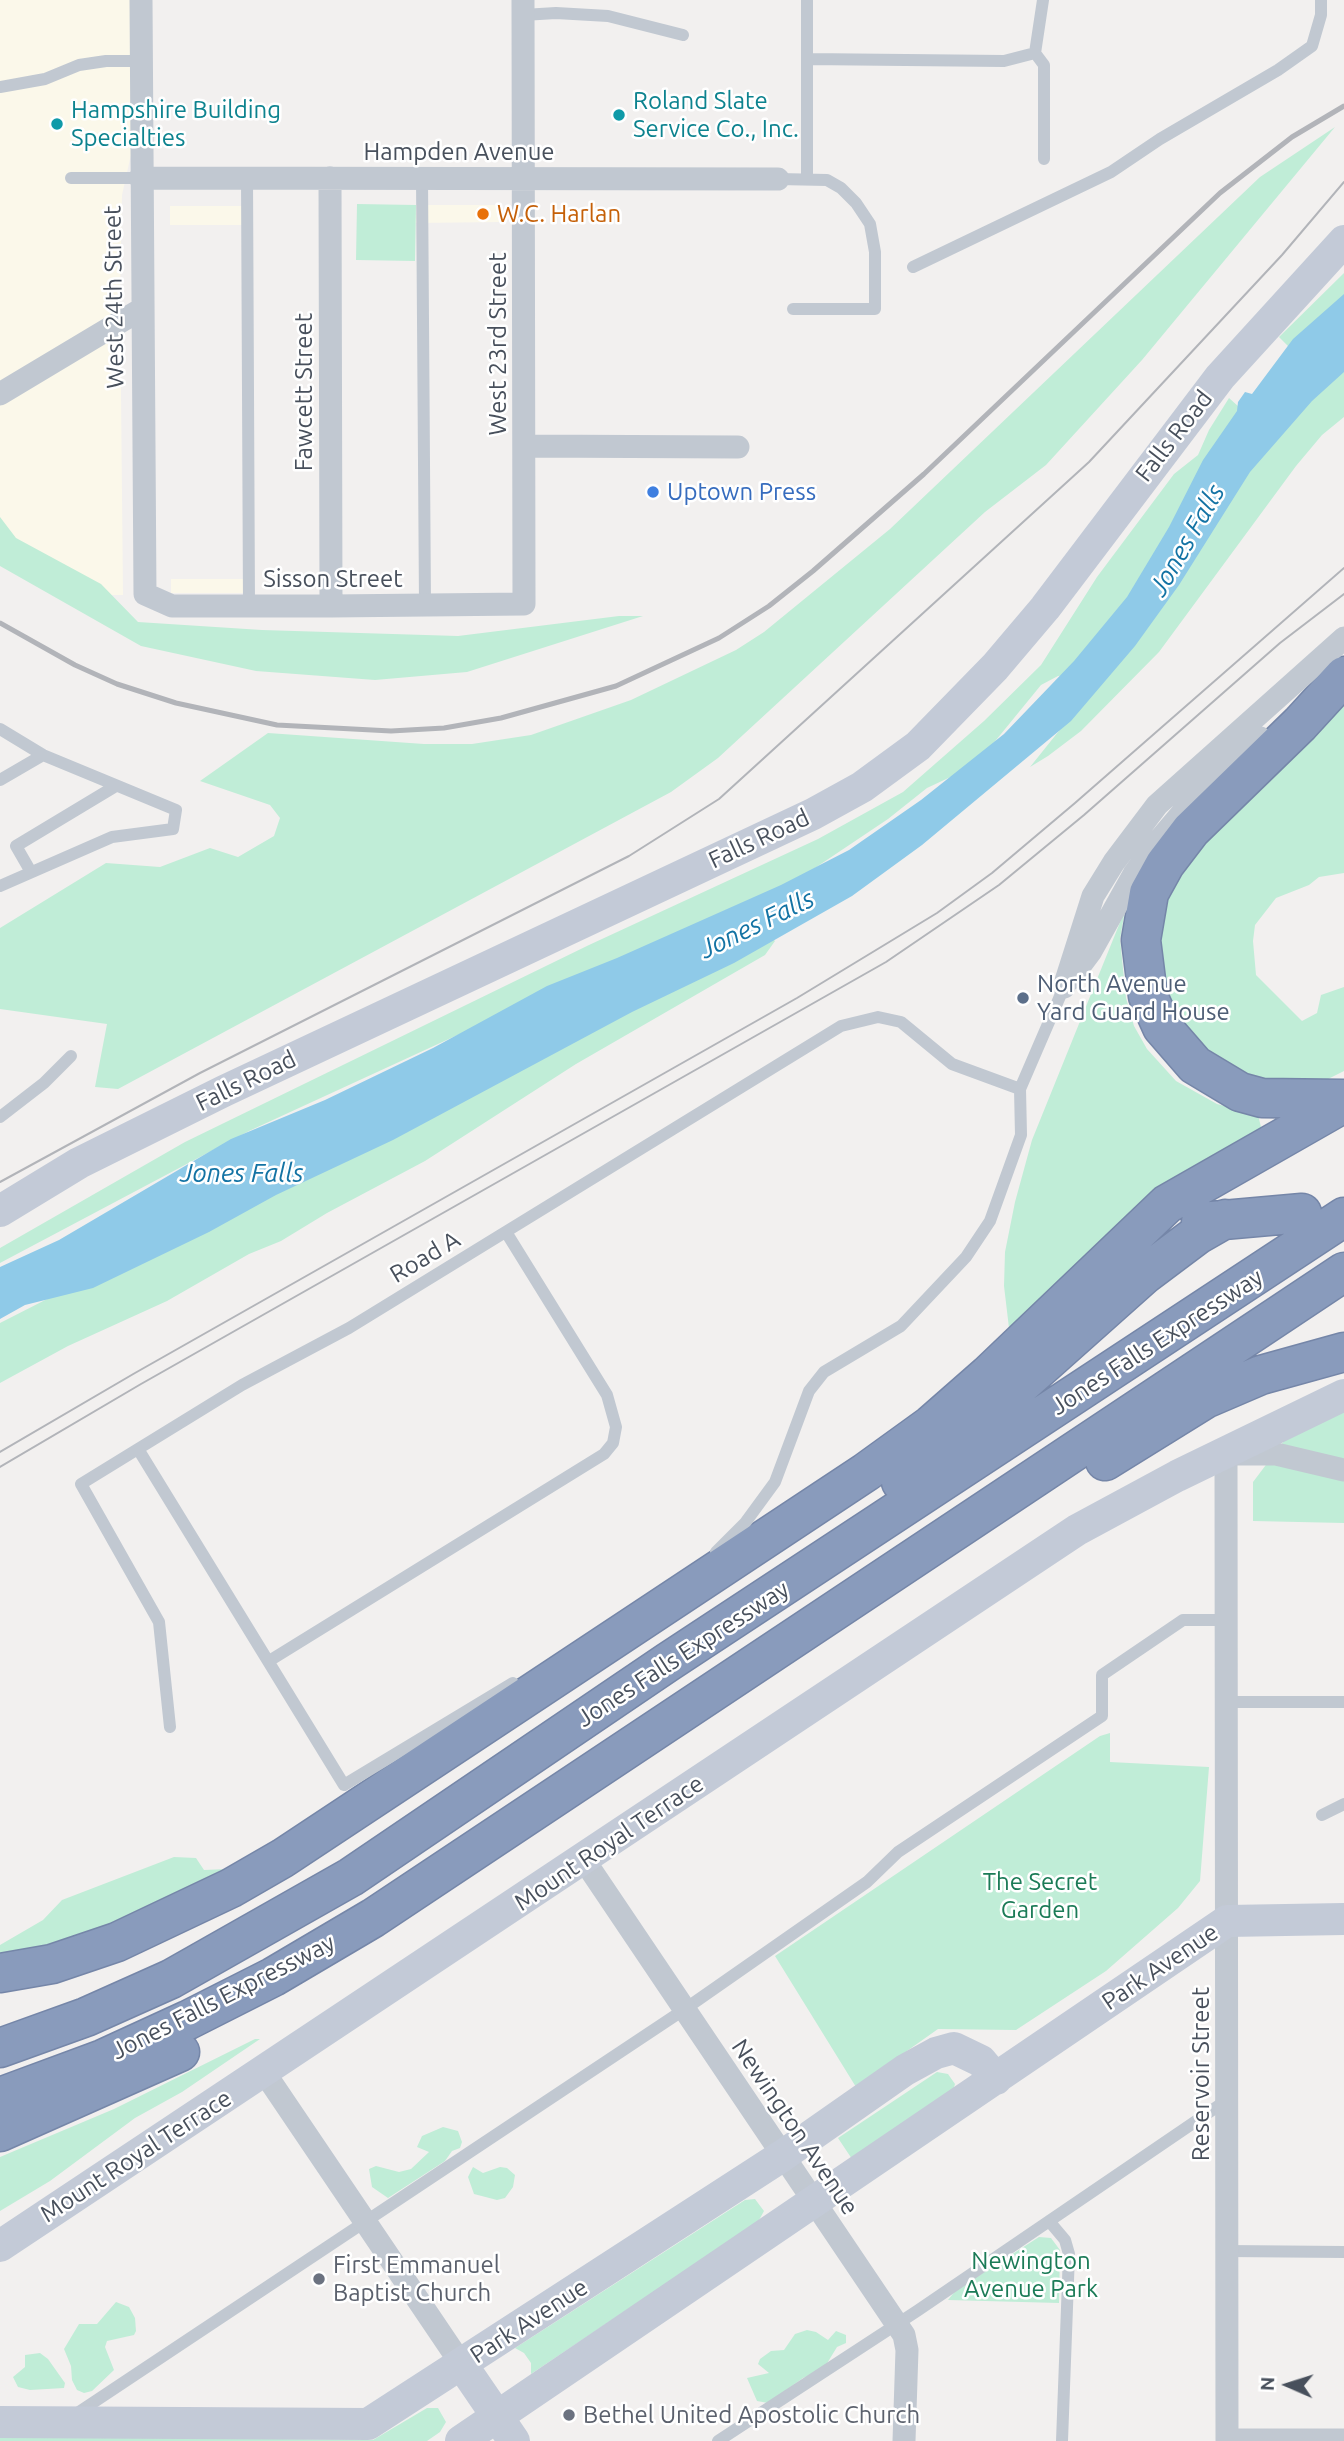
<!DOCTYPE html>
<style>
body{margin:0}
#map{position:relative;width:1344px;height:2441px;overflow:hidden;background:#f2f0ef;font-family:Ubuntu,sans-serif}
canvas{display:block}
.north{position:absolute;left:1253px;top:2350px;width:70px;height:70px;-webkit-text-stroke:5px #fff;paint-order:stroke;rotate:273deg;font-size:19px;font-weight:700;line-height:28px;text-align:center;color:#48505c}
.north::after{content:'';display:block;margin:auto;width:24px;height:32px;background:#48505c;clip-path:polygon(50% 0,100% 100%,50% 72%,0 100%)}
</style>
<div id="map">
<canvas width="1344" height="2441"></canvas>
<div class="north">N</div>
</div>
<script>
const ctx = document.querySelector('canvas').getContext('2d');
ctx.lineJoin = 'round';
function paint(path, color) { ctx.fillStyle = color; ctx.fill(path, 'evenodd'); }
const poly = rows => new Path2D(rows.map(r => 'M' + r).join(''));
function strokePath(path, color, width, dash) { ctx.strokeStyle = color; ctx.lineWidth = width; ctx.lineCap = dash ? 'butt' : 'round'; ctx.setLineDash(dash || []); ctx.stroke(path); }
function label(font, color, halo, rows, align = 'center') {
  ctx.font = font + ' Ubuntu,sans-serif'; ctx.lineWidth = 5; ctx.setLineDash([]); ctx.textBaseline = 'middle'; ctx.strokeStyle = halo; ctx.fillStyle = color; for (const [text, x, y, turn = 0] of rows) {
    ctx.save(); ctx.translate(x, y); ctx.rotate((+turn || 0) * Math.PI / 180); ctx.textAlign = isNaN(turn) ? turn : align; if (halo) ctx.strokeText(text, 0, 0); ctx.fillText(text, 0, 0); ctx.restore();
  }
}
paint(poly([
 [0,0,131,0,132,150,122,195,120,295,123,595,102,595,0,555],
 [416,205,501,205,500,222,415,223],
 [170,206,247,206,247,225,170,225],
 [171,579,248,579,248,593,171,593]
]), '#fbf8ea');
paint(poly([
 [1335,127,1142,360,1046,465,985,512,718,758,671,792,118,1089,95,1087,107,1024,0,1009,0,928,106,863,160,867,210,848,238,857,274,836,280,818,270,805,200,781,268,733,424,744,472,744,531,735,631,700,736,650,764,632,890,529,1260,177],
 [357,204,416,205,415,261,356,260],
 [1344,273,1344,311,1304,343,1288,346,1279,337],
 [1344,335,1344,417,1322,435,1296,466,1159,652,1081,731,1048,756,1030,767,1095,686,1081,674,1058,676,1041,685,983,756,959,773,927,788,888,819,803,876,249,1131,0,1263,0,1248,185,1142,589,945,818,839,903,792,984,721,1041,665,1097,577,1174,474,1198,455,1209,430,1229,398,1267,432],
 [0,517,16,538,101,584,138,622,262,630,458,636,619,616,643,616,467,672,375,680,256,671,141,646,0,566],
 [1344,698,1344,873,1319,877,1309,885,1276,898,1255,925,1253,941,1256,975,1302,1021,1317,1013,1321,995,1344,987,1344,1071,1322,1082,1253,1083,1191,1044,1156,976,1167,880],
 [1125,910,1120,939,1126,998,1134,1026,1147,1049,1176,1081,1217,1104,1258,1115,1262,1131,1020,1323,1009,1328,1004,1286,1005,1252,1015,1202,1032,1140],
 [766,933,775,941,765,955,576,1064,425,1161,327,1213,281,1241,249,1254,167,1301,68,1346,0,1383,0,1323],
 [1344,1406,1344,1523,1253,1521,1253,1482,1284,1441],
 [1110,1733,1110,1762,1209,1767,1200,1881,1178,1908,1106,1971,1016,2030,938,2029,856,2087,775,1956,1100,1736],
 [174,1857,196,1858,204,1870,227,1869,140,1913,57,1943,0,1956,0,1945,43,1920,62,1900],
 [255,2039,260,2039,182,2092,135,2118,50,2181,0,2211,0,2157,114,2109],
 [937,2072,948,2074,955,2084,952,2094,852,2159,838,2138],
 [443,2127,458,2131,462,2142,460,2148,452,2151,445,2161,388,2198,372,2187,369,2169,376,2166,399,2172,411,2169,429,2152,417,2147,422,2136],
 [473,2167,483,2173,500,2167,507,2168,515,2175,513,2187,505,2198,497,2200,474,2194,468,2177],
 [755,2199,764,2211,758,2222,531,2374,531,2363,524,2353,515,2348,745,2200],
 [1039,2237,1051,2238,1060,2250,1059,2303,948,2300,956,2290],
 [116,2302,129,2307,135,2318,136,2331,134,2335,107,2341,105,2347,114,2370,92,2391,84,2393,77,2390,72,2380,71,2366,64,2349,79,2324,97,2324],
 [807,2330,816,2332,828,2340,836,2331,846,2335,846,2343,837,2347,823,2370,803,2378,768,2403,757,2401,747,2378,769,2373,758,2364,760,2359,771,2351,784,2350,795,2334],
 [40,2353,48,2359,65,2383,64,2388,30,2390,18,2387,13,2377,25,2367,25,2355],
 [427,2408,438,2408,446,2422,440,2432,427,2441,0,2441,0,2436,373,2440]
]), '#c0edd7');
paint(poly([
 [1344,294,1344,372,1312,401,1250,472,1179,585,1135,646,1071,721,922,845,852,896,734,963,632,1012,393,1140,276,1195,209,1232,93,1288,25,1305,0,1319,0,1267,59,1240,231,1139,325,1100,433,1048,547,986,617,958,781,885,849,850,921,800,1004,734,1074,661,1127,597,1169,527,1203,460,1237,411,1238,402,1245,392,1252,394,1293,339]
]), '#8fcae8');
const highway = poly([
 [1344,676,1300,724,1191,830,1165,864,1149,893,1141,940,1148,996,1162,1027,1195,1065,1240,1092,1262,1098,1344,1099],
 [1201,1222,1302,1213],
 [1105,1461,1205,1399,1261,1375,1344,1352],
 [901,1482,980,1421,1145,1274,1197,1235,1225,1219],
 [0,1973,52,1964,117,1942,231,1888,283,1858,866,1472,931,1425,988,1375,1167,1204,1344,1103],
 [0,2048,86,2017,171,1979,351,1877,668,1662,1344,1217],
 [0,2097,103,2059,188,2020,273,1977,373,1918,1344,1272],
 [0,2132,180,2052]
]);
strokePath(highway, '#7586a8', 41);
strokePath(poly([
 [523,15,556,13,608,16,683,35],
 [1035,53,1044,65,1044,159],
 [807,59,1004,61,1035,53,1043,0],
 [0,87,45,79,79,65,106,61,141,61],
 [71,178,140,178],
 [247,178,249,606],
 [422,178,425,605],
 [807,178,807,0],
 [778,179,827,180,841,188,856,203,870,224,875,252,875,309,793,309],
 [913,267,1111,172,1160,139,1278,70,1312,46,1321,15,1321,0],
 [0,729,43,755,176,810,173,829,112,837,0,886],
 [0,780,43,755],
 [31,872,16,846,114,787],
 [0,1117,44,1083,71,1056],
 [138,1449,344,1785,513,1683],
 [716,1552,745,1523,775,1482,809,1391,824,1372,901,1326,966,1257,990,1221,1021,1135,1020,1089,1064,987],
 [269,1661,604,1454,613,1443,616,1427,607,1395,506,1232],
 [1226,1702,1344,1702],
 [170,1727,159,1622,81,1484,242,1385,349,1328,841,1026,878,1017,901,1022,952,1064,1020,1089],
 [1322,1815,1344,1804],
 [1049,2221,1065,2240,1069,2254,1062,2441],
 [1227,2251,1344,2252],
 [73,2416,685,2009,867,1882,898,1852,1102,1716,1102,1675,1183,1620,1226,1620],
 [718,2441,917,2311,1227,2100]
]), '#c1c8d1', 12);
strokePath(poly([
 [141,0,145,594,172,606,331,606,524,604,523,0],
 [140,178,778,179],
 [330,178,331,606],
 [0,394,140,310],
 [524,446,738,447],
 [1070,979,1091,951,1134,874,1156,844,1201,791,1260,738],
 [1064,987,1093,896,1114,862,1157,805,1344,638],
 [584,1860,904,2335,907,2350,904,2441],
 [264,2072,462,2365],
 [1227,2440,1344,2440],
 [1227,2441,1226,1454,1276,1454,1344,1470]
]), '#c1c8d1', 23);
strokePath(poly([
 [0,1211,79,1163,224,1091,813,814,862,787,918,746,995,667,1045,608,1220,377,1344,241],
 [0,2246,1077,1530,1177,1476,1344,1395],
 [462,2365,514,2441],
 [0,2422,368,2424,782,2156,905,2070,936,2053,954,2048,981,2061,996,2079],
 [461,2441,1227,1921,1344,1919]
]), '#c3cad7', 32);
strokePath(highway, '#899bbc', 38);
strokePath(poly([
 [0,1182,200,1073,629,856,719,799,1089,462,1282,255,1344,182],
 [0,1452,135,1373,797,998,937,913,992,873,1075,803,1344,568],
 [0,1467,141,1384,886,962,999,885,1084,815,1280,643,1344,594]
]), '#b2b4b9', 2);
strokePath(poly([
 [0,623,75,665,117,684,176,703,277,725,391,731,444,728,501,718,616,686,719,638,769,606,813,571,924,474,1220,193,1292,137,1344,106]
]), '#b2b4b9', 5);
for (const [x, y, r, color] of [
 [619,115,7,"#0f9aa8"],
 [57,124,7,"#0f9aa8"],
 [483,214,7,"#e8710a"],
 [653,492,7,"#3f7fe0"],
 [1023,998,7,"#5c6f8a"],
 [319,2279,7,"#6b7280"],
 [569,2415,7,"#6b7280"]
]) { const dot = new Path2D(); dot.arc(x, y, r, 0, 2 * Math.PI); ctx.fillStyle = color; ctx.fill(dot); strokePath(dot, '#fff', 2.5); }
label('24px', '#0d838f', '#fff', [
 ["Roland Slate",633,101],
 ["Service Co., Inc.",633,129],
 ["Hampshire Building",71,110],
 ["Specialties",71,138]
], 'left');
label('24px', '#48505c', '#fff', [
 ["Hampden Avenue",459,152],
 ["West 24th Street",114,297,-91],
 ["West 23rd Street",498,344,-90],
 ["Fawcett Street",304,392,-90],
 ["Falls Road",1174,436,-52],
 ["Sisson Street",333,579],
 ["Falls Road",759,839,-25],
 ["Falls Road",246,1081,-26],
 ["Road A",425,1257,-31],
 ["Jones Falls Expressway",1157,1342,-33],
 ["Jones Falls Expressway",683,1654,-33],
 ["Mount Royal Terrace",609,1843,-34],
 ["Park Avenue",1160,1967,-34],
 ["Jones Falls Expressway",223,1997,-27],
 ["Reservoir Street",1201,2074,-90],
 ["Newington Avenue",795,2127,56],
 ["Mount Royal Terrace",136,2156,-33],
 ["Park Avenue",529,2321,-33]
]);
label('24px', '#c56008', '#fff', [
 ["W.C. Harlan",497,214]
], 'left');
label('24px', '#366cbe', '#fff', [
 ["Uptown Press",667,492]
], 'left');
label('24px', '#4e5e75', '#fff', [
 ["North Avenue",1037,984],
 ["Yard Guard House",1037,1012]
], 'left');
label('24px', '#1b7b57', '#fff', [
 ["The Secret",1040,1882],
 ["Garden",1040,1910],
 ["Newington",1031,2261],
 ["Avenue Park",1031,2289]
]);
label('24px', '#5b616d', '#fff', [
 ["First Emmanuel",333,2265],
 ["Baptist Church",333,2293],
 ["Bethel United Apostolic Church",583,2415]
], 'left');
label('italic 26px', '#1373a4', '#fff', [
 ["Jones Falls",1187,540,-60],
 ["Jones Falls",757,924,-26],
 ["Jones Falls",242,1173]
]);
</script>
